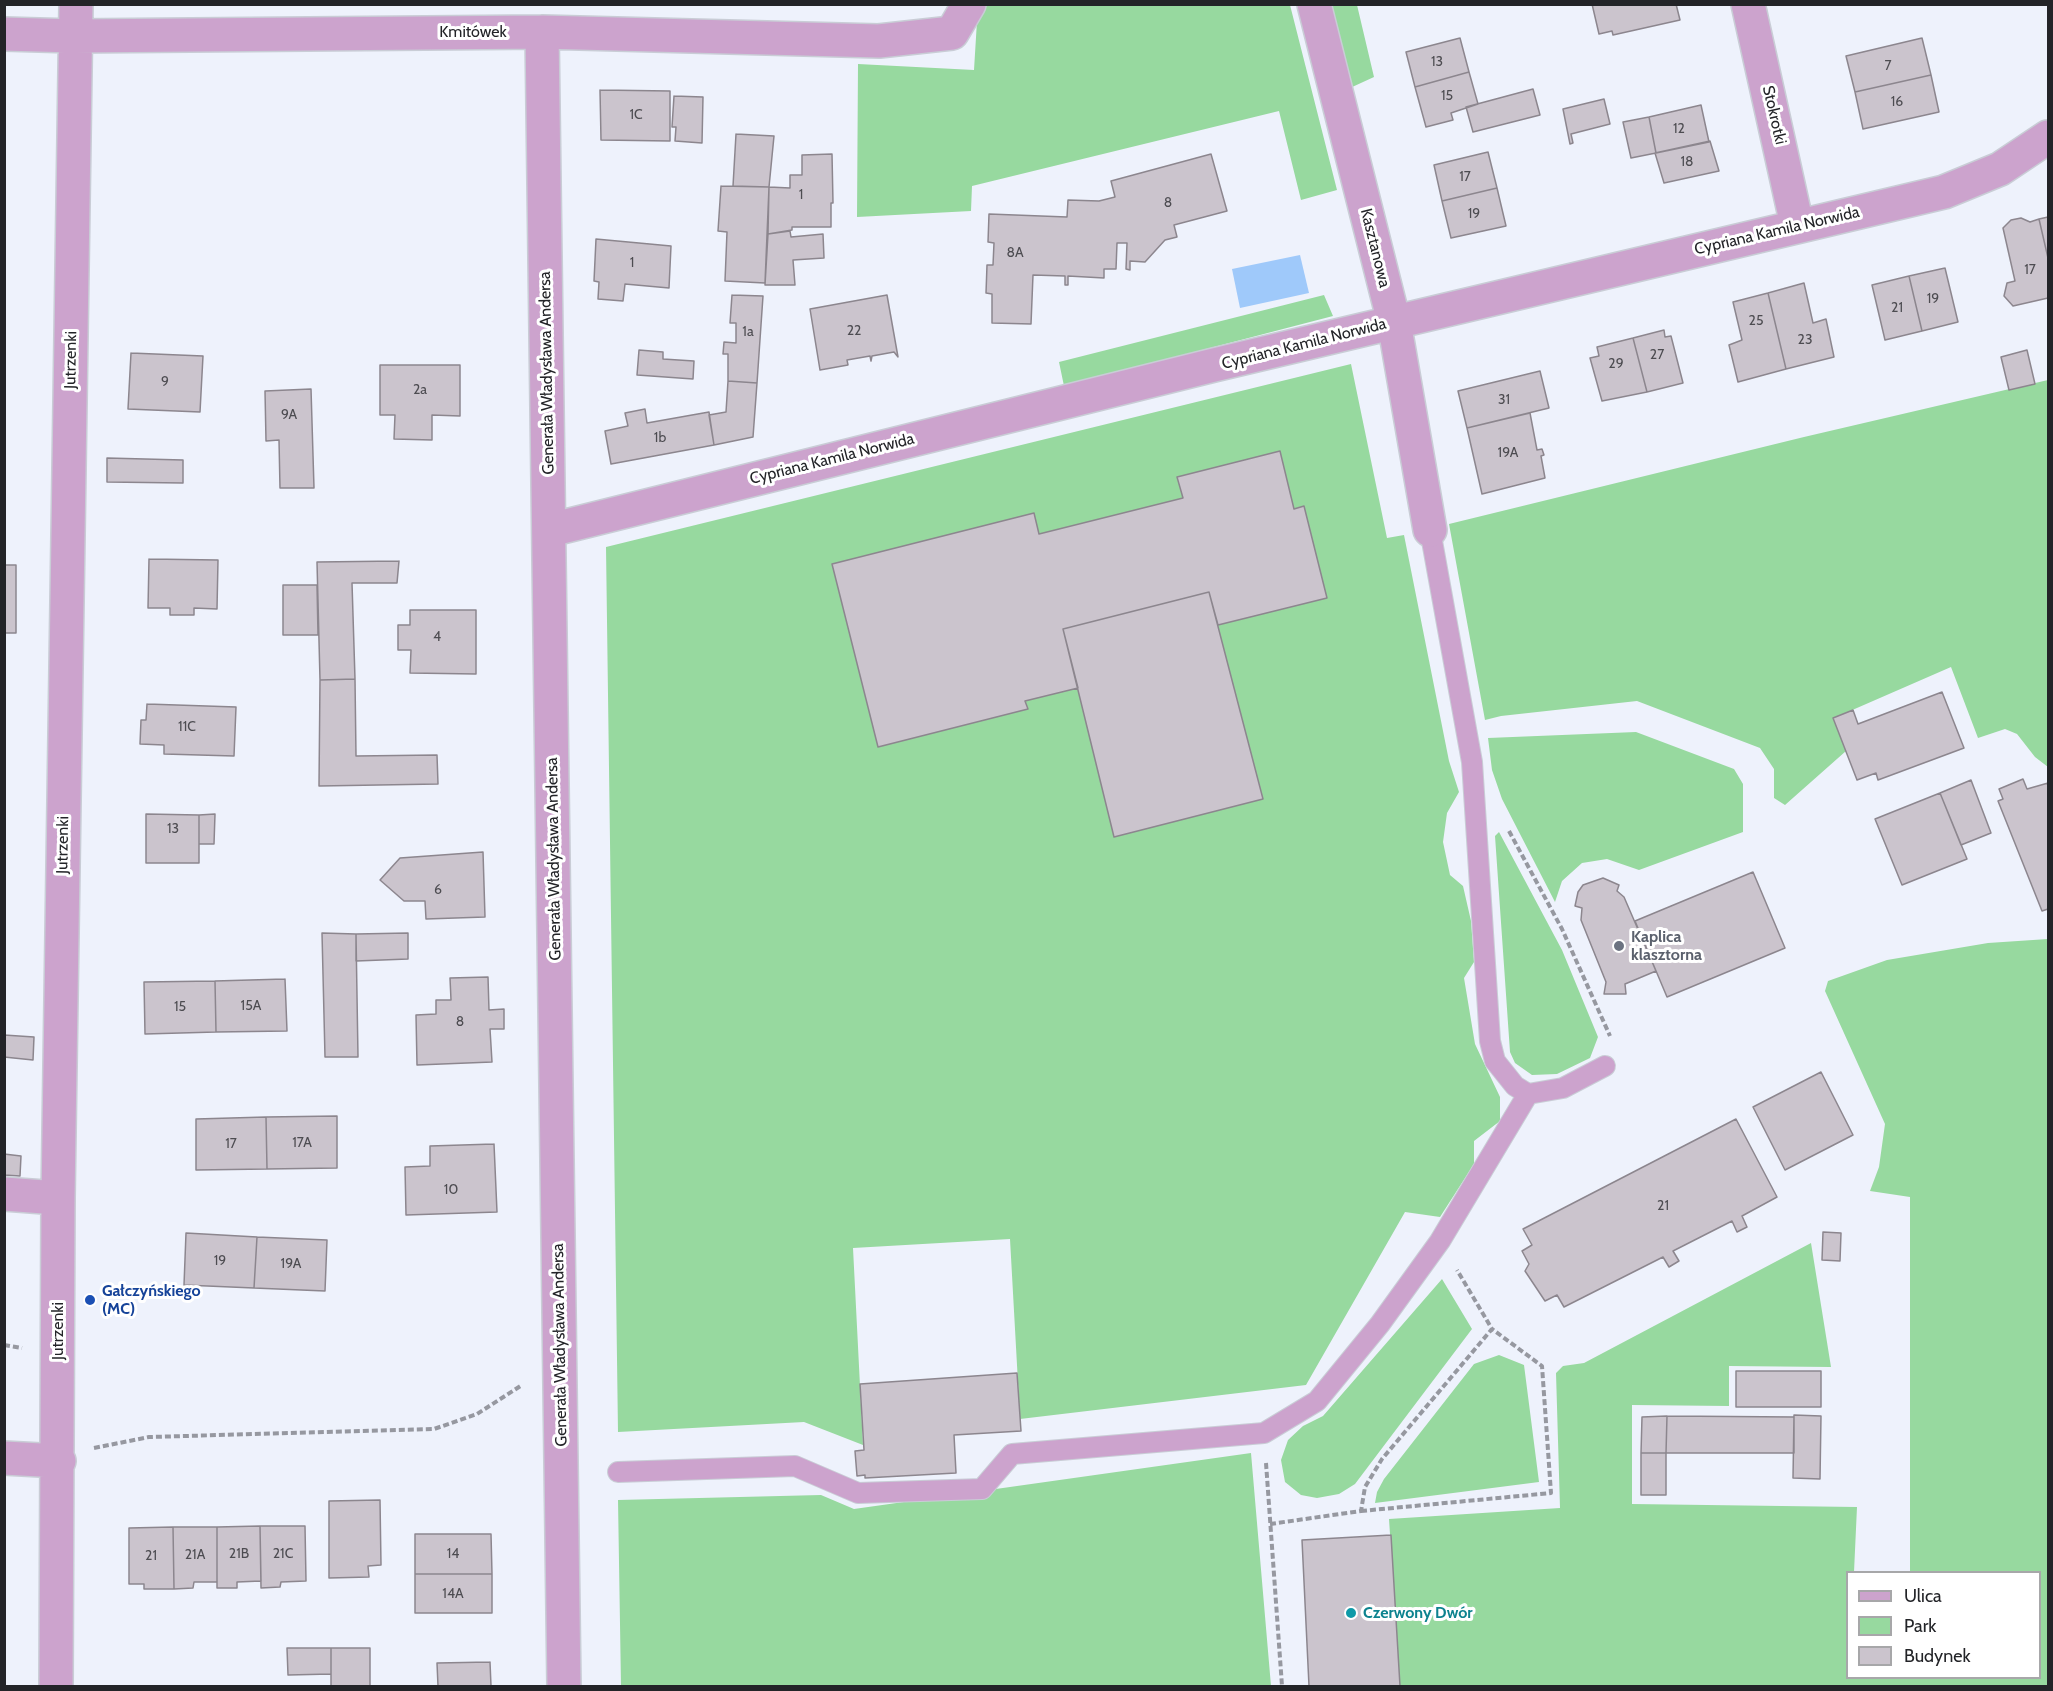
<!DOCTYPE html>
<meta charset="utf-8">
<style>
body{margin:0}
#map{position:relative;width:2053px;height:1691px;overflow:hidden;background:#eef2fc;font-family:Cabin,sans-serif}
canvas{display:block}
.frame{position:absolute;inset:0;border:6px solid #232428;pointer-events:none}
.legend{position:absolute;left:1846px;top:1571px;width:195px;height:108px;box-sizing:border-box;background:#fff;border:2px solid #a7a7a9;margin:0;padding:8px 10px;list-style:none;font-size:18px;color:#232428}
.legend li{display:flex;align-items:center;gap:12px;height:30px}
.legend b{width:30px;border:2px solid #a7a7a9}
</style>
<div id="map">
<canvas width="2053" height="1691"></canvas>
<div class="frame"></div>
<ul class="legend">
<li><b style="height:8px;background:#cca3cd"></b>Ulica</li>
<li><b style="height:16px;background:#97d99f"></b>Park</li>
<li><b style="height:16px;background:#cbc4cd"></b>Budynek</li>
</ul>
</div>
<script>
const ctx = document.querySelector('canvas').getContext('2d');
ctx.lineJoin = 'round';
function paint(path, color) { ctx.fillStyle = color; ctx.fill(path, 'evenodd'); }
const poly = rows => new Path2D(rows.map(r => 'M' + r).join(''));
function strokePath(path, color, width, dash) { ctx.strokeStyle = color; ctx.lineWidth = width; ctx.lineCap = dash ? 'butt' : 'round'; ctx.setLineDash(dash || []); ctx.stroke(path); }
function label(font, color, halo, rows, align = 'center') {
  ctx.font = font + ' Cabin,sans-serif'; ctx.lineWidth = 6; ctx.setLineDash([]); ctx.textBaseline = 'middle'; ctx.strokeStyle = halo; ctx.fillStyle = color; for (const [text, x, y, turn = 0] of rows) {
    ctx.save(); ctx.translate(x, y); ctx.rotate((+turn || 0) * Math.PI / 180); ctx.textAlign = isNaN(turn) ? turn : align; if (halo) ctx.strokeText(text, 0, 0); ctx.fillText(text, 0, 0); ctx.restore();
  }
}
paint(poly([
 [982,5,1290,5,1337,190,1301,200,1279,111,972,186,971,211,857,217,858,64,974,70,977,21],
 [1330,5,1357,5,1374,77,1350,88],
 [1324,295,1333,316,1064,386,1059,362],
 [1351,364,1387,538,1404,535,1449,761,1459,792,1447,813,1443,842,1450,875,1463,886,1471,921,1474,962,1464,978,1475,1044,1500,1097,1500,1121,1474,1141,1474,1164,1440,1217,1405,1212,1306,1385,1020,1419,1010,1239,853,1248,863,1445,804,1422,618,1432,606,547],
 [2048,380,2048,767,2035,757,2017,734,2005,729,1978,738,1951,667,1834,718,1846,751,1785,805,1774,798,1774,769,1760,748,1637,701,1501,716,1485,720,1449,524,1804,437],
 [1636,732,1734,769,1743,784,1743,832,1639,870,1607,859,1582,863,1562,881,1555,902,1502,799,1492,770,1488,738],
 [1499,832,1562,950,1598,1037,1590,1058,1557,1074,1532,1075,1515,1063,1510,1052,1495,836],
 [2048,939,2048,1686,1400,1686,1389,1519,1560,1508,1556,1373,1563,1366,1584,1363,1811,1243,1831,1367,1729,1366,1729,1406,1632,1405,1632,1504,1857,1507,1854,1572,1848,1572,1848,1678,2040,1678,2040,1572,1910,1572,1910,1197,1870,1191,1879,1167,1885,1124,1825,991,1828,981,1887,960,1988,943],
 [1442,1279,1472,1329,1355,1484,1339,1494,1317,1498,1301,1495,1285,1482,1281,1460,1288,1440,1303,1426,1323,1416],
 [1499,1355,1524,1365,1539,1482,1375,1503,1377,1492,1384,1479,1474,1364],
 [1251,1453,1271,1686,621,1686,618,1500,821,1495,854,1509]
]), '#97d99f');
paint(poly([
 [1300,255,1309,293,1240,308,1232,269]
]), '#9fc9fa');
const building = poly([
 [1592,4,1676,4,1680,20,1613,35,1612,31,1599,34,1592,4],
 [1460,38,1469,72,1415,87,1406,52,1460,38],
 [1922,38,1931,75,1855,92,1846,56,1922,38],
 [1469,72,1478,104,1451,113,1453,120,1426,127,1415,87,1469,72],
 [1931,75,1939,112,1863,129,1855,92,1931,75],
 [1533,89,1540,115,1473,132,1466,107,1533,89],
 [600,90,670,91,670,141,601,140,600,90],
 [674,96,703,97,702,143,675,141,676,127,672,127,674,96],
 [1604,99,1610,124,1571,134,1573,143,1570,144,1563,109,1604,99],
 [1701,105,1709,142,1656,153,1649,117,1701,105],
 [1649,117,1656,153,1631,158,1623,122,1649,117],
 [736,134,774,136,769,187,733,186,736,134],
 [1710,141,1719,171,1664,183,1655,153,1710,141],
 [1488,152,1497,188,1442,201,1434,165,1488,152],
 [832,154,833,203,831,203,831,227,792,227,792,230,768,234,769,187,790,188,790,175,802,175,802,155,832,154],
 [1211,154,1227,211,1174,225,1177,237,1165,240,1145,262,1130,261,1130,270,1126,269,1127,243,1117,243,1116,269,1104,269,1104,278,1068,276,1068,285,1065,285,1065,276,1033,275,1031,324,992,323,992,294,986,293,987,265,993,265,994,243,988,242,989,214,1067,217,1068,200,1099,201,1115,197,1111,181,1211,154],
 [721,186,769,187,765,283,725,281,727,232,718,231,721,186],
 [1497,188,1506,226,1451,238,1442,201,1497,188],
 [2048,217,2048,258,2039,219,2048,217],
 [2021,218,2030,222,2039,219,2048,258,2048,298,2013,306,2004,296,2007,283,2015,281,2003,228,2011,220,2021,218],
 [790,231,791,237,823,234,824,258,793,260,795,285,765,285,768,234,790,231],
 [596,239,671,246,669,288,625,284,623,301,598,299,599,282,594,281,596,239],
 [1945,268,1958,322,1922,331,1909,276,1945,268],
 [1909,276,1922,331,1885,340,1872,285,1909,276],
 [1804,283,1813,323,1826,319,1834,357,1786,369,1768,293,1804,283],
 [1768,293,1786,369,1738,382,1729,345,1742,340,1733,302,1768,293],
 [732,295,763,296,757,383,728,381,728,354,723,354,724,342,736,343,736,323,730,323,732,295],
 [887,295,898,357,894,352,872,356,871,361,870,356,847,360,848,365,820,370,810,309,887,295],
 [1664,330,1665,337,1671,336,1683,383,1647,392,1633,338,1664,330],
 [1633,338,1647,392,1602,401,1590,358,1599,356,1597,347,1633,338],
 [639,350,663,352,663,359,694,361,693,379,637,375,639,350],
 [2027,350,2035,384,2009,390,2001,357,2027,350],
 [131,353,203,356,200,412,128,409,131,353],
 [380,365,460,365,460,416,432,415,432,440,394,439,395,415,380,415,380,365],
 [1540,371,1549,408,1467,428,1458,391,1540,371],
 [728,381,757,383,753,437,714,445,709,415,726,412,728,381],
 [311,389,314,488,280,488,279,440,266,441,265,391,311,389],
 [645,409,647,423,709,412,714,445,611,464,605,431,628,426,625,413,645,409],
 [1530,413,1537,450,1542,449,1544,455,1541,456,1545,478,1482,494,1467,428,1530,413],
 [1280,451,1294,509,1304,506,1327,598,1218,625,1209,592,1063,629,1078,688,1025,701,1028,709,878,747,832,564,1034,513,1039,534,1183,498,1177,477,1280,451],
 [107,458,183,460,183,483,107,482,107,458],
 [149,559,218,560,217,609,194,608,194,615,170,615,170,608,148,608,149,559],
 [399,561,397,583,352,583,355,679,320,680,317,562,399,561],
 [4,565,16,565,16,633,4,633,4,565],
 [283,585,317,585,318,635,283,635,283,585],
 [1209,592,1263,799,1114,837,1063,629,1209,592],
 [410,610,476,610,476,674,410,673,411,650,398,650,398,625,410,625,410,610],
 [355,679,356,756,437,755,438,784,319,786,320,680,355,679],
 [1942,692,1964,748,1878,780,1876,773,1857,780,1833,718,1853,710,1858,724,1942,692],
 [147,704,236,707,234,756,164,754,164,745,140,744,141,720,146,720,147,704],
 [2023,779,2027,789,2048,783,2048,909,2042,911,1998,801,2003,799,1999,789,2023,779],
 [1971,780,1991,833,1961,845,1940,793,1971,780],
 [1940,793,1967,859,1902,885,1875,819,1940,793],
 [146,814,199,815,199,863,146,863,146,814],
 [215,814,214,844,199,844,199,815,215,814],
 [483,852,485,917,426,919,425,901,404,901,380,880,400,858,483,852],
 [1753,872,1785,948,1667,997,1635,921,1753,872],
 [1603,878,1619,885,1617,891,1624,897,1656,971,1625,984,1626,994,1604,994,1606,982,1581,920,1582,908,1575,906,1578,892,1583,885,1603,878],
 [322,933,356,934,358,1057,325,1057,322,933],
 [408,933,408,959,356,961,356,934,408,933],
 [488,977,489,1010,504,1009,504,1029,490,1029,492,1062,417,1065,416,1015,436,1014,436,1000,451,1000,450,978,488,977],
 [285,979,287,1031,216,1032,215,981,285,979],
 [215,981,216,1032,145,1034,144,982,215,981],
 [4,1035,34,1037,33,1060,4,1057,4,1035],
 [1821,1072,1853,1135,1785,1170,1753,1107,1821,1072],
 [337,1116,337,1168,267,1169,266,1117,337,1116],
 [266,1117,267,1169,196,1170,196,1119,266,1117],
 [1736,1119,1777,1197,1742,1216,1747,1227,1737,1232,1732,1221,1673,1251,1679,1261,1669,1267,1663,1257,1564,1307,1557,1295,1545,1301,1525,1271,1529,1264,1522,1251,1532,1245,1523,1229,1736,1119],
 [494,1144,497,1212,406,1215,405,1167,430,1166,430,1146,494,1144],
 [4,1154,21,1156,20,1176,4,1175,4,1154],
 [1823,1232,1841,1233,1840,1261,1822,1260,1823,1232],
 [186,1233,257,1237,254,1288,184,1285,186,1233],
 [257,1237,327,1240,325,1291,254,1288,257,1237],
 [1736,1371,1821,1371,1821,1407,1736,1407,1736,1371],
 [1017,1373,1021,1431,954,1435,956,1473,865,1478,865,1475,857,1476,855,1451,864,1450,860,1384,1017,1373],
 [1794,1415,1821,1416,1820,1479,1793,1478,1794,1415],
 [1667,1416,1666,1453,1641,1453,1642,1417,1667,1416],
 [1667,1416,1794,1417,1794,1453,1666,1453,1667,1416],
 [1641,1453,1666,1453,1666,1495,1641,1495,1641,1453],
 [380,1500,381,1565,368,1566,369,1577,329,1578,329,1501,380,1500],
 [260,1526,261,1581,237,1582,237,1588,217,1588,217,1527,260,1526],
 [260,1526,305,1526,306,1581,281,1582,280,1587,261,1588,260,1526],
 [173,1527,217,1527,217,1582,194,1582,193,1588,174,1589,173,1527],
 [173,1527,174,1589,144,1589,144,1584,129,1584,129,1528,173,1527],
 [415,1534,491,1534,492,1574,415,1574,415,1534],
 [1391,1535,1400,1686,1309,1686,1302,1540,1391,1535],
 [415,1574,492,1574,492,1613,415,1613,415,1574],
 [287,1648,331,1648,331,1674,288,1675,287,1648],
 [331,1648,370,1648,370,1686,331,1686,331,1648],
 [490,1662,491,1686,438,1686,437,1663,490,1662]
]);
paint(building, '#cbc4cd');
strokePath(building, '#8c868e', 1.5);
const service = poly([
 [1430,530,1472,762,1490,1041,1495,1061,1515,1086,1528,1094,1563,1088,1605,1066],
 [618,1472,795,1466,858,1493,982,1489,1012,1454,1264,1433,1317,1401,1380,1324,1440,1241,1528,1094]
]);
const minor = poly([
 [1314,4,1394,322,1430,530],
 [1748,4,1797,225],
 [542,32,564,1686],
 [4,34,74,36,542,32,879,41,952,33,969,4],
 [550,530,1214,365,1944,192,2000,169,2048,137],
 [4,1194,58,1198],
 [4,1458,59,1461],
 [56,1686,58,1198,76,4]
]);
strokePath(service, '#c9cdd6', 22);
strokePath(minor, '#c9cdd6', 36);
strokePath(poly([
 [1509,831,1562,929,1610,1036],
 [4,1345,22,1348],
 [94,1448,149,1437,434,1429,477,1414,522,1385],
 [1266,1463,1282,1686],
 [1361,1511,1551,1493,1542,1366,1492,1329],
 [1270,1524,1361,1511,1365,1487,1382,1459,1492,1329,1457,1270]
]), '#9698a0', 4, [6, 3]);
strokePath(service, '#cca3cd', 20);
strokePath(minor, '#cca3cd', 33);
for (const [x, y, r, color] of [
 [1619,946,6,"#6b7280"],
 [90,1300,6,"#1a4fb4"],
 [1351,1613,6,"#0f9aa8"]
]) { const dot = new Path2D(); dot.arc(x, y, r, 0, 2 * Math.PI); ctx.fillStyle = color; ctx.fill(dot); strokePath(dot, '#fff', 2); }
label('14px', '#4d4c51', null, [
 ["13",1437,62],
 ["7",1888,66],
 ["15",1447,96],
 ["16",1897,102],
 ["1C",636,115],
 ["12",1679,129],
 ["18",1687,162],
 ["17",1465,177],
 ["1",801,195],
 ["8",1168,203],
 ["19",1474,214],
 ["8A",1015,253],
 ["1",632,263],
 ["17",2030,270],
 ["19",1933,299],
 ["21",1897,308],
 ["25",1756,321],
 ["22",854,331],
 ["1a",748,332],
 ["23",1805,340],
 ["27",1657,355],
 ["29",1616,364],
 ["9",165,382],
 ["2a",420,390],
 ["31",1504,400],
 ["9A",289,415],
 ["1b",660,438],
 ["19A",1508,453],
 ["4",437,637],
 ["11C",187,727],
 ["13",173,829],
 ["6",438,890],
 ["15A",251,1006],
 ["15",180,1007],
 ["8",460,1022],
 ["17A",302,1143],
 ["17",231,1144],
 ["10",451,1190],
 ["21",1663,1206],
 ["19",220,1261],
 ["19A",291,1264],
 ["21B",239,1554],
 ["21C",283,1554],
 ["14",453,1554],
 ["21A",195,1555],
 ["21",151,1556],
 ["14A",453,1594]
]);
label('16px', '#232428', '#fff', [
 ["Kmitówek",473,32],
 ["Stokrotki",1774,115,77],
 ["Cypriana Kamila Norwida",1777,231,-13],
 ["Kasztanowa",1375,248,76],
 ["Cypriana Kamila Norwida",1304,344,-14],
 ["Jutrzenki",71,360,-89],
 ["Generała Władysława Andersa",547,373,-91],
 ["Cypriana Kamila Norwida",832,459,-14],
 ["Jutrzenki",63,845,-89],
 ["Generała Władysława Andersa",554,859,-91],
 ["Jutrzenki",58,1331,-90],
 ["Generała Władysława Andersa",560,1345,-91]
]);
label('bold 16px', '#5b616d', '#fff', [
 ["Kaplica",1631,937],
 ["klasztorna",1631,955]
], 'left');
label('bold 16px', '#164399', '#fff', [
 ["Gałczyńskiego",102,1291],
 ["(MC)",102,1309]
], 'left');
label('bold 16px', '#0d838f', '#fff', [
 ["Czerwony Dwór",1363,1613]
], 'left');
</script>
